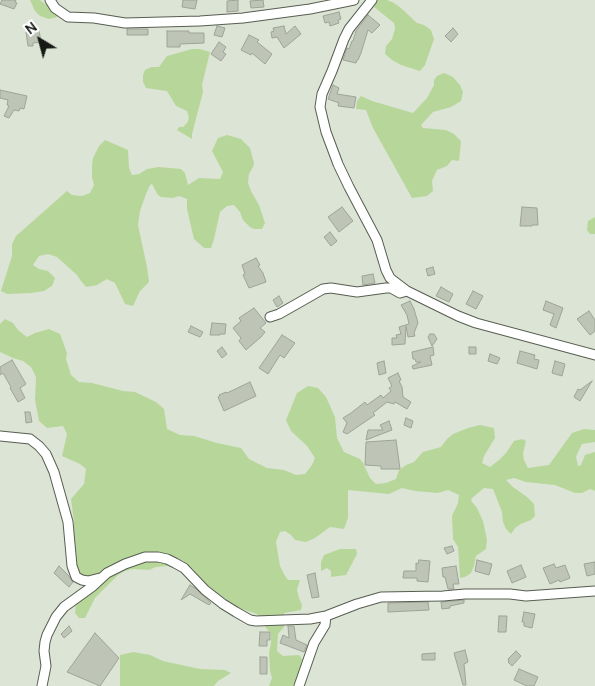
<!DOCTYPE html>
<style>
body{margin:0}
#map{position:relative;width:595px;height:686px;overflow:hidden;background:#dce4d5;font-family:Manrope,sans-serif}
canvas{display:block}
.north{position:absolute;left:15px;top:15px;width:50px;height:50px;-webkit-text-stroke:4px #fff;paint-order:stroke;rotate:323deg;font-size:14px;font-weight:700;line-height:20px;text-align:center;color:#161914}
.north::after{content:'';display:block;margin:auto;width:18px;height:22px;background:#161914;clip-path:polygon(50% 0,100% 100%,50% 72%,0 100%)}
</style>
<div id="map">
<canvas width="595" height="686"></canvas>
<div class="north">N</div>
</div>
<script>
const ctx = document.querySelector('canvas').getContext('2d');
ctx.lineJoin = 'round';
function paint(path, color) { ctx.fillStyle = color; ctx.fill(path, 'evenodd'); }
const poly = rows => new Path2D(rows.map(r => 'M' + r).join(''));
function strokePath(path, color, width, dash) { ctx.strokeStyle = color; ctx.lineWidth = width; ctx.lineCap = dash ? 'butt' : 'round'; ctx.setLineDash(dash || []); ctx.stroke(path); }
paint(poly([
 [30,0,40,0,58,14,57,17,49,19,40,16,35,11],
 [377,0,387,0,394,3,401,8,417,23,424,25,431,30,434,39,425,65,420,71,401,65,392,60,385,54,386,46,392,39,395,29,394,23,374,7],
 [192,49,200,49,210,52,202,85,203,92,192,134,192,139,177,130,179,127,183,127,187,123,189,118,187,111,176,106,167,91,146,88,143,82,143,75,145,70,151,67,159,67,167,56],
 [444,73,453,77,460,85,463,92,461,101,451,107,433,112,421,125,423,128,446,130,454,134,461,141,459,161,452,160,447,166,437,170,432,181,433,191,427,196,412,198,373,128,366,110,356,109,357,101,361,96,372,101,413,113,427,98,434,85,434,80,437,76],
 [227,135,241,139,250,148,254,163,253,167,249,174,248,183,251,191,259,205,265,223,262,229,254,229,250,227,243,220,240,212,234,205,227,206,220,212,214,239,211,248,204,248,194,239,187,209,187,199,179,196,173,198,161,197,158,195,152,184,150,185,146,194,140,211,138,225,147,267,149,282,140,291,133,306,125,304,115,283,107,279,97,285,86,287,81,281,77,275,57,257,48,254,39,256,33,265,39,269,48,271,55,278,52,286,44,291,31,293,7,294,1,291,12,256,12,244,16,236,67,191,72,195,82,196,90,193,94,185,92,177,92,165,93,158,99,146,105,140,128,150,129,168,132,175,139,174,147,169,159,167,181,169,185,173,188,185,199,178,220,179,223,172,212,151,218,138],
 [595,217,595,234,590,234,587,230,588,221],
 [5,319,13,323,18,330,27,337,35,333,49,329,60,334,67,353,66,359,71,375,79,382,92,383,123,391,135,392,156,402,164,409,167,429,180,435,194,436,217,443,241,448,249,459,267,468,284,470,296,475,305,474,312,465,315,458,307,446,291,431,286,420,297,393,308,386,318,388,326,397,335,417,337,438,344,452,360,459,363,463,370,478,376,484,386,483,396,479,399,470,406,465,414,462,423,452,441,447,447,439,453,434,468,428,480,425,494,428,495,438,484,456,482,463,490,467,499,460,506,453,514,441,522,439,526,441,523,453,524,460,528,468,549,465,572,433,584,429,595,430,595,442,582,444,579,450,576,457,578,466,581,465,585,455,595,452,595,491,590,489,582,493,575,493,555,485,526,482,514,478,506,480,513,487,527,497,534,504,535,516,531,520,521,524,515,528,511,534,506,529,503,522,502,512,493,489,484,488,471,499,472,502,477,508,483,521,487,540,486,549,476,556,474,566,471,573,465,577,460,578,458,547,453,539,452,516,458,503,459,495,448,490,438,493,415,491,402,488,389,494,348,490,348,518,344,529,330,527,315,538,306,542,295,540,291,535,285,531,280,532,276,542,280,566,285,576,288,580,300,580,297,590,299,598,302,605,301,610,284,613,284,627,278,634,277,651,283,656,299,655,302,659,301,668,293,686,269,686,272,678,270,671,269,653,271,643,271,633,267,629,257,614,239,608,220,595,203,582,193,569,182,560,166,566,156,567,149,570,133,569,125,571,118,575,95,598,85,618,79,618,75,613,76,603,85,597,83,577,78,572,74,551,74,522,71,499,84,484,86,469,80,464,62,456,67,434,63,426,47,428,39,421,35,400,36,377,31,367,23,361,13,358,0,352,0,324],
 [340,549,356,549,357,554,346,575,331,577,331,571,327,568,321,571,321,562,324,555],
 [133,652,150,655,163,661,200,669,225,670,231,673,218,681,214,686,120,686,120,655]
]), '#b7d79a');
const building = poly([
 [2,0,16,0,15,2,17,3,14,9,0,4,2,0],
 [183,0,197,0,195,9,182,7,183,0],
 [238,0,238,11,227,12,227,1,238,0],
 [263,0,264,7,251,8,250,1,263,0],
 [339,12,341,19,338,20,339,23,330,26,329,22,325,23,323,16,339,12],
 [368,15,380,25,372,33,368,30,361,53,358,60,357,60,356,63,343,60,347,48,349,49,352,41,353,41,356,31,368,15],
 [217,26,225,28,222,37,214,35,217,26],
 [284,26,286,34,295,26,301,34,284,48,277,37,272,38,271,32,274,31,273,28,284,26],
 [453,28,458,34,451,42,445,36,453,28],
 [127,29,148,29,148,35,127,35,127,29],
 [39,30,41,42,33,43,33,46,28,46,26,32,39,30],
 [167,31,189,31,189,33,204,33,204,43,180,44,180,47,167,47,167,31],
 [249,35,259,40,257,42,272,54,265,64,252,53,251,55,241,50,249,35],
 [219,42,226,47,223,52,226,54,221,61,211,54,219,42],
 [333,85,339,88,337,94,356,97,354,108,338,106,339,103,328,99,333,85],
 [0,90,27,96,24,109,20,108,19,111,14,110,9,118,4,116,9,106,7,105,8,100,0,98,0,90],
 [342,207,353,221,339,232,328,217,342,207],
 [522,207,537,208,538,225,532,225,532,226,520,226,522,207],
 [330,232,337,241,331,246,324,237,330,232],
 [256,258,260,265,258,266,263,273,266,282,249,288,243,275,245,274,242,265,256,258],
 [433,267,435,274,428,276,426,269,433,267],
 [373,274,375,283,363,285,362,276,373,274],
 [441,287,453,294,449,302,436,296,441,287],
 [473,291,483,296,476,309,466,304,473,291],
 [279,296,283,303,277,307,273,300,279,296],
 [410,301,414,309,418,323,414,333,415,336,408,337,406,326,405,344,392,345,392,338,397,338,396,335,401,334,399,327,409,324,407,315,401,305,410,301],
 [546,301,563,308,556,328,550,325,554,314,543,310,546,301],
 [254,308,266,323,260,328,265,332,261,337,246,350,239,341,241,338,233,328,241,321,239,318,254,308],
 [589,311,595,320,595,331,590,335,577,319,589,311],
 [212,323,226,324,225,334,220,334,220,335,210,335,212,323],
 [191,326,203,332,200,337,188,332,191,326],
 [430,334,434,334,437,339,432,346,428,337,430,334],
 [282,335,295,343,284,358,280,355,268,374,259,368,282,335],
 [222,347,227,354,222,358,217,351,222,347],
 [433,347,434,355,430,356,432,365,413,369,412,366,421,362,416,362,415,359,413,359,412,352,433,347],
 [469,347,476,347,476,354,469,354,469,347],
 [520,351,535,355,534,359,539,360,537,369,517,363,520,351],
 [490,354,500,358,497,364,488,361,490,354],
 [12,360,26,384,20,388,25,398,18,402,10,388,11,387,3,373,0,375,0,367,12,360],
 [384,361,386,373,379,375,377,363,384,361],
 [555,361,565,364,562,376,552,373,555,361],
 [398,373,401,380,399,381,402,387,403,397,411,402,407,409,395,402,394,404,387,402,373,413,375,415,347,434,343,432,347,423,343,418,351,413,365,402,367,405,381,395,383,398,391,391,389,388,392,386,388,378,398,373],
 [592,381,580,401,574,397,578,389,580,390,592,381],
 [250,382,256,396,224,411,218,397,220,396,219,395,226,392,227,393,250,382],
 [25,412,30,412,32,422,26,423,25,412],
 [406,418,413,421,411,428,404,425,406,418],
 [389,421,392,430,366,440,368,430,383,430,380,425,389,421],
 [396,440,400,469,381,469,381,466,365,465,366,442,396,440],
 [452,546,454,551,447,554,444,548,452,546],
 [419,560,430,561,428,582,417,581,417,578,403,578,404,571,416,571,416,563,418,564,419,560],
 [477,560,492,564,489,575,475,571,477,560],
 [595,562,595,574,587,576,584,564,595,562],
 [554,564,556,568,565,565,570,578,560,582,559,580,550,584,543,568,554,564],
 [521,565,526,577,512,583,507,571,521,565],
 [59,566,68,575,73,582,69,587,54,573,59,566],
 [456,566,459,584,453,584,454,589,448,589,445,577,443,577,442,568,456,566],
 [315,573,319,597,312,598,307,575,315,573],
 [190,585,195,588,211,603,209,605,190,594,181,600,190,585],
 [464,600,464,603,450,606,450,608,442,609,441,602,464,600],
 [428,602,429,610,388,612,388,603,428,602],
 [524,612,535,614,532,628,524,626,524,622,522,622,524,612],
 [499,616,507,616,506,632,498,632,499,616],
 [69,626,72,631,64,638,61,634,69,626],
 [288,626,294,626,296,640,307,645,304,652,280,643,283,635,289,638,288,626],
 [260,632,270,632,270,640,267,640,267,646,259,646,260,632],
 [95,633,119,658,100,686,67,672,95,633],
 [465,650,468,662,464,664,466,685,463,685,454,653,465,650],
 [516,651,521,656,512,666,508,662,509,661,508,659,516,651],
 [435,653,435,660,422,660,422,654,435,653],
 [260,657,267,657,267,674,260,674,260,657],
 [519,669,538,677,534,686,527,686,514,680,519,669]
]);
paint(building, '#bec5b7');
strokePath(building, '#9da497', 1);
const minor = poly([
 [50,0,55,8,68,17,94,18,125,23,200,21,243,18,310,9,354,0],
 [372,0,349,29,344,39,332,71,322,94,320,107,326,132,338,164,349,187,377,240,386,270,390,278,407,291,458,316,476,323,595,355],
 [270,317,279,314,323,289,331,288,357,292,386,288,391,288,400,293,407,291],
 [0,436,30,439,39,446,46,454,54,472,68,522,72,566,76,577,82,580,88,581,100,578],
 [42,686,46,666,44,651,45,642,47,635,56,617,64,607,93,586,107,573,125,564,145,557,158,557,167,559,175,563,184,568,205,590,223,604,236,612,250,620,256,621,310,619,326,616,357,604,381,597,443,596,465,594,510,594,526,596,595,591],
 [299,686,314,643,325,625,326,616]
]);
strokePath(minor, '#575e51', 11);
strokePath(minor, '#fff', 9);
</script>
